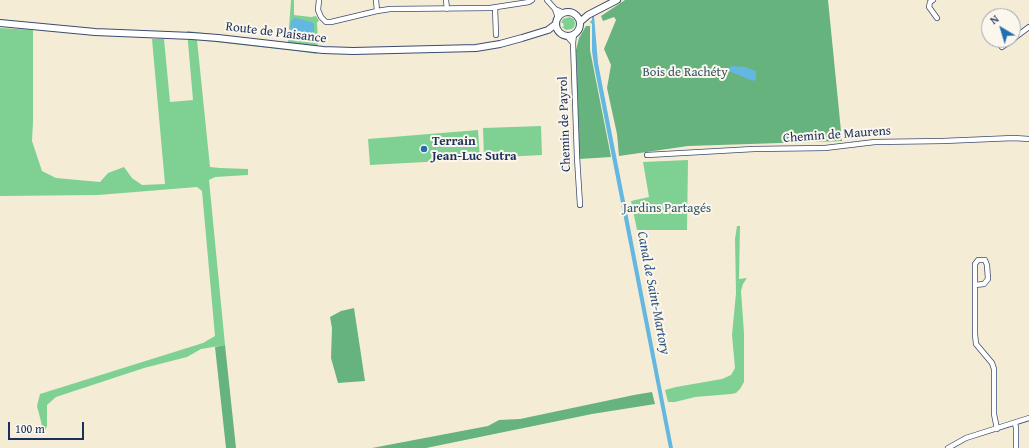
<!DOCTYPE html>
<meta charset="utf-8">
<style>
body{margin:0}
#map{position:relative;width:1029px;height:448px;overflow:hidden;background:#f5ecd6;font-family:"Gentium Book Plus",serif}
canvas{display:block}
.north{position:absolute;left:981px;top:8px;width:40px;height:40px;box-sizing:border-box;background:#fbf7ec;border:1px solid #a1a7b3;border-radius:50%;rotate:322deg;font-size:11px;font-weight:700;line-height:16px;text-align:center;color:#1b2f5e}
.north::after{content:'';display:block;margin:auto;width:14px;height:18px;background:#1f6fb2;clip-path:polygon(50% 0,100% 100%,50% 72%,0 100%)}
.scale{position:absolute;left:8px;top:422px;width:76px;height:18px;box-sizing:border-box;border:2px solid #1b2f5e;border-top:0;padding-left:5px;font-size:12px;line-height:14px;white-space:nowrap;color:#1b2f5e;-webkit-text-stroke:3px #fbf7ec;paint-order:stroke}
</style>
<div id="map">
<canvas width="1029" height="448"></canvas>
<div class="north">N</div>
<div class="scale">100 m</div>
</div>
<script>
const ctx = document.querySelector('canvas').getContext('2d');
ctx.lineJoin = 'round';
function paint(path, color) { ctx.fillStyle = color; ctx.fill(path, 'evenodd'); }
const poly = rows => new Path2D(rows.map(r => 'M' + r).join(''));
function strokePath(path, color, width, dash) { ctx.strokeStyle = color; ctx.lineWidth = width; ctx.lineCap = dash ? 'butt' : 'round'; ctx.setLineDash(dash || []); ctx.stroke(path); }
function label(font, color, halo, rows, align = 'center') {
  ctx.font = font + ' "Gentium Book Plus",serif'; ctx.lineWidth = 4; ctx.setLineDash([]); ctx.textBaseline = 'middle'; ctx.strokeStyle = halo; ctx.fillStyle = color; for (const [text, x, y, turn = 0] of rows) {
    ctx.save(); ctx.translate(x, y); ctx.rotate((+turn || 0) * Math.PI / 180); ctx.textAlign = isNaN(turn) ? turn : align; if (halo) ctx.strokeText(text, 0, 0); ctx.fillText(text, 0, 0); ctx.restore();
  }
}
paint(poly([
 [291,0,294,0,294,15,311,17,316,16,319,21,317,22,318,42,317,54,296,51,197,40,210,167,220,168,248,169,248,175,215,177,209,180,225,345,201,349,187,357,144,368,56,397,47,405,47,426,44,433,37,406,40,394,203,343,215,336,202,191,197,187,98,195,0,196,0,28,33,30,33,122,32,141,42,171,56,178,100,182,108,173,124,167,132,178,142,185,165,184,152,39,164,39,170,102,193,100,187,31,288,43],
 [569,17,574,19,575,24,574,27,572,29,566,30,562,27,564,26,563,23,561,23,563,19],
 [541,126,542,155,484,158,483,128],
 [478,130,480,159,370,165,368,139],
 [688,160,687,230,637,230,631,201,649,197,643,162],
 [737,226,740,226,739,279,747,278,743,284,741,291,744,333,744,382,740,389,736,393,731,394,695,397,675,402,668,402,665,390,676,387,722,379,731,375,735,368,732,335,736,293,735,239]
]), '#7ed193');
paint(poly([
 [625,0,828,0,842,141,688,146,619,156,617,134,607,88,611,65,604,49,616,20,614,17,603,21,601,16],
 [586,26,590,26,590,50,611,157,579,159,576,50,579,38],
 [354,308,365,381,338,383,331,358,332,328,330,317,341,311],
 [225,345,236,448,226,448,215,347],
 [652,392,655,404,592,414,426,448,372,448,488,426,499,420,520,419,634,395]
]), '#66b37d');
paint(poly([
 [594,15,598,63,673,448,669,448,594,65,592,51,592,24,590,22,592,20,592,16],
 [294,18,312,22,314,24,314,36,313,37,310,38,293,35,290,32,291,21],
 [731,66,745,67,756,71,756,79,753,81,729,71]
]), '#64b7e0');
const minor = poly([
 [319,0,318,10,321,17,326,22,331,22,377,11,390,9,490,8,529,2,532,0],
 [376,0,377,11],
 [446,0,447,9],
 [547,0,555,9,564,13],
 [933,0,930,2,929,7,937,18],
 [495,7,496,35],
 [555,9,558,18],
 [574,34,573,43,577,157,580,205],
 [567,36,573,43],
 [1013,39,1029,27],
 [996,40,1002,47,1012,40],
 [647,155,754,149,825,148,875,142,943,141,1014,138,1029,139],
 [975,285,984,284,988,279,987,265,985,260,978,260,975,264,975,334,976,344,992,363,994,369,994,414,997,429],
 [1015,423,1016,428,1016,448],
 [948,448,966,438,1029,418]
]);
const secondary = poly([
 '556 24a12 12 0 1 1 24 0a12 12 0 1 1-24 0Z',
 [580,22,588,15,617,0],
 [0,23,95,32,192,36,218,38,323,50,353,51,476,48,500,44,522,38,548,30,556,24]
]);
strokePath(minor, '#3c4b70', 6);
strokePath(secondary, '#3c4b70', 8);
strokePath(minor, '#fff', 4.5);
strokePath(secondary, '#fff', 6);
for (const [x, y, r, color] of [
 [424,149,4,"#1f6fb2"]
]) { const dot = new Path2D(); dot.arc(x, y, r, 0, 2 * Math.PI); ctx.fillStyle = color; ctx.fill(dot); strokePath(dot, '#fbf7ec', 1.5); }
label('13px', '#1b2f5e', '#fbf7ec', [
 ["Route de Plaisance",276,33,7],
 ["Chemin de Payrol",565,124,-92],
 ["Chemin de Maurens",837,135,-4]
]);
label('13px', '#34586b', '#fbf7ec', [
 ["Bois de Rachéty",685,73],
 ["Jardins Partagés",667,209]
]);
label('bold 13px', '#1b2f5e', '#fbf7ec', [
 ["Terrain",432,142],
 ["Jean-Luc Sutra",432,157]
], 'left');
label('italic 14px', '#315885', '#fbf7ec', [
 ["Canal de Saint-Martory",653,293,79]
]);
</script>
